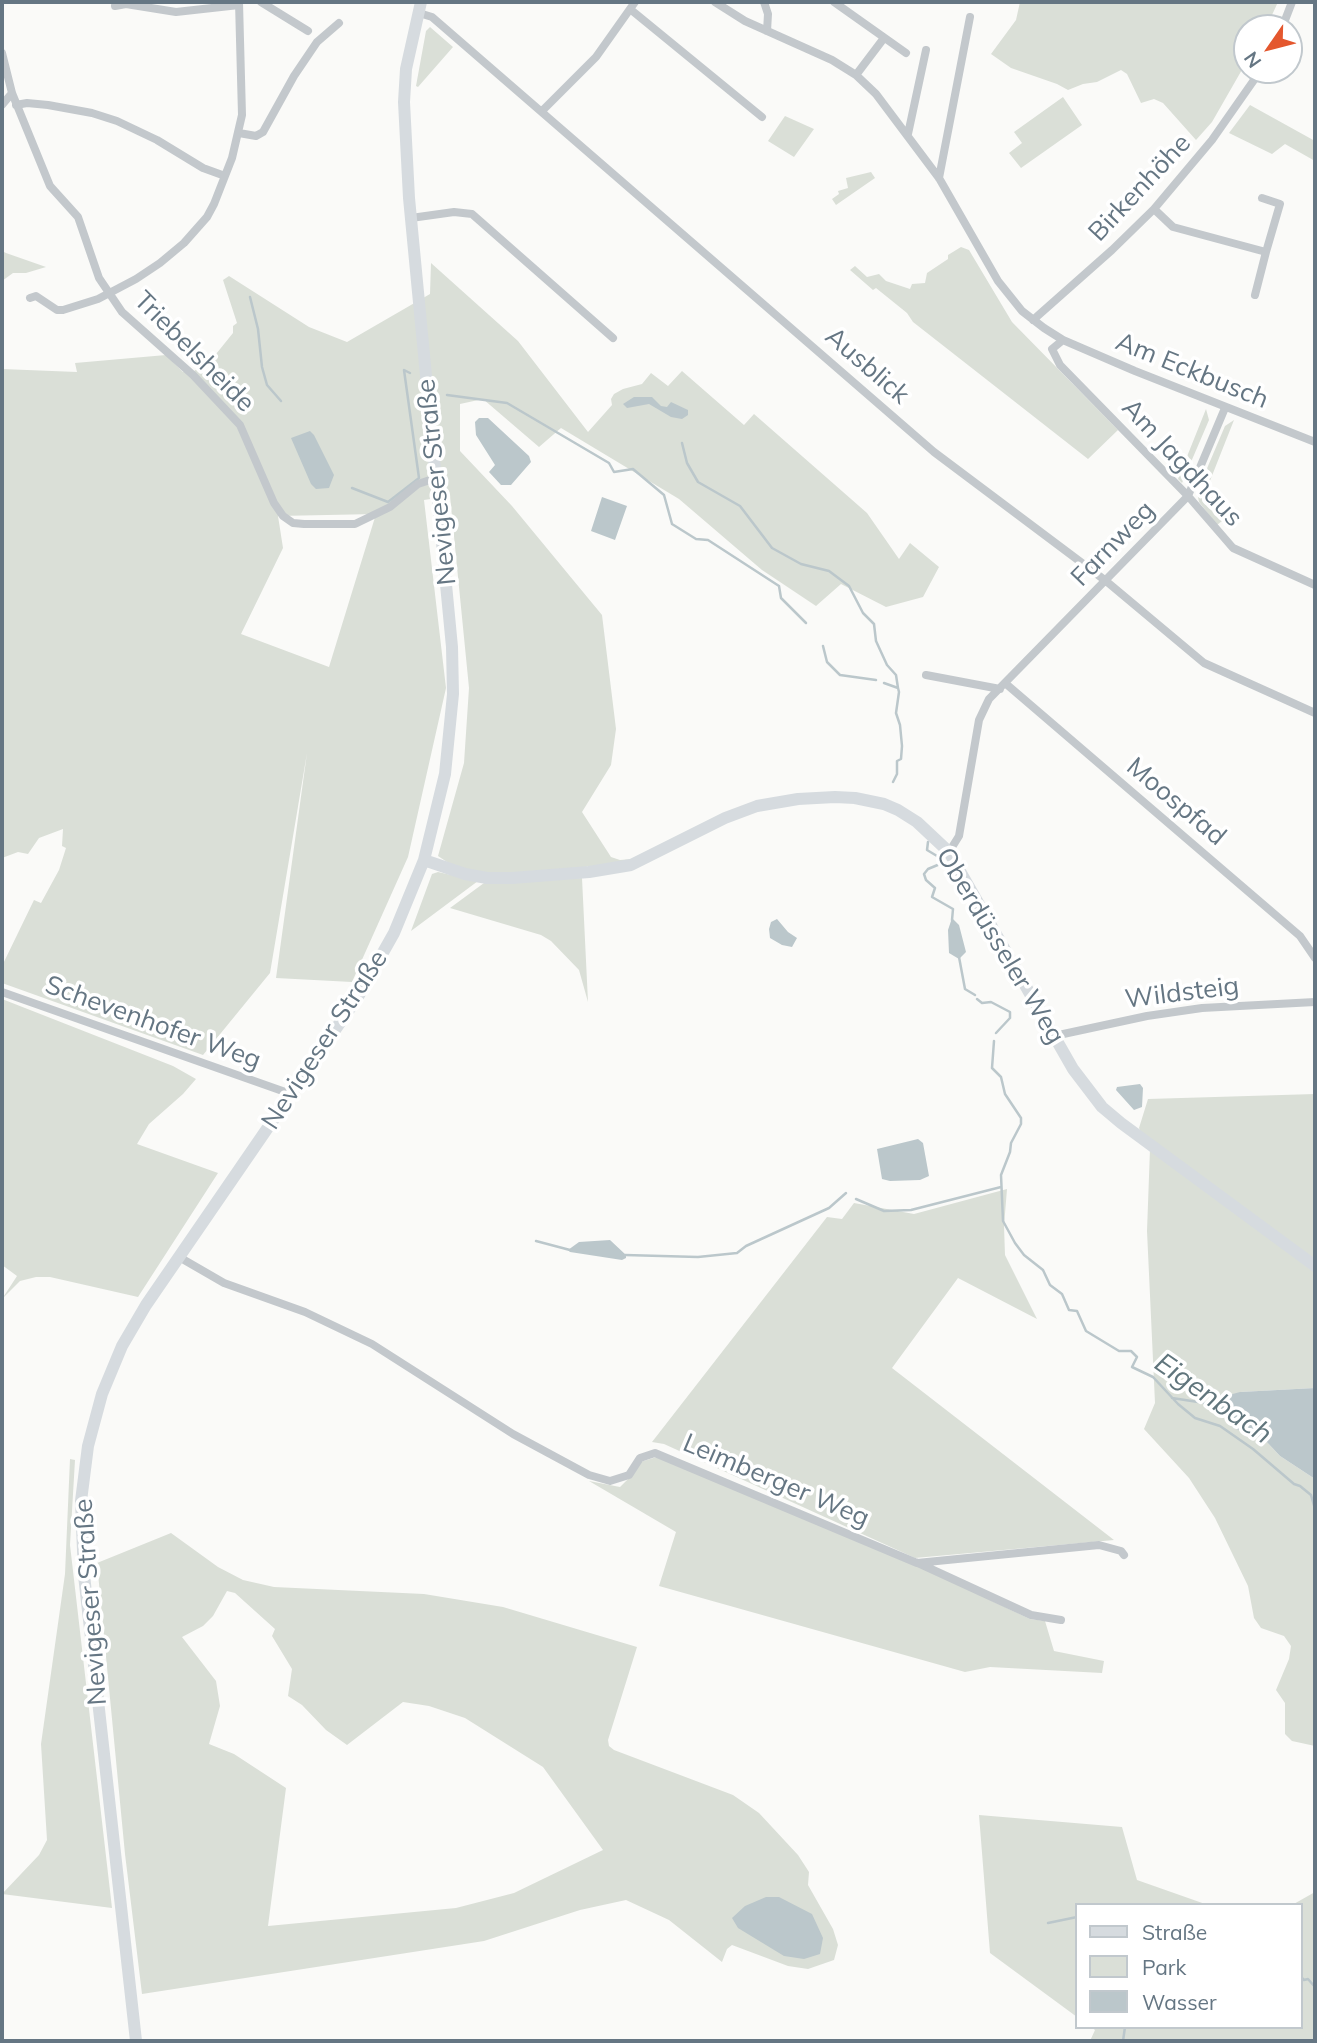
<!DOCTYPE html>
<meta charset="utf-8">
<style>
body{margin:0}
#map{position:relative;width:1317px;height:2043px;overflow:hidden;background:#fafaf8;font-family:Mulish,sans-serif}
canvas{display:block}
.frame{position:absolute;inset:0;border:4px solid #657683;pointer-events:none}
.legend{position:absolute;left:1075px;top:1903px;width:228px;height:126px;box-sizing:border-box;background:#fff;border:2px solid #c1c8cd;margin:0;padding:9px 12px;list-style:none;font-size:21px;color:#657683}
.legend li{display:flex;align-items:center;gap:14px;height:35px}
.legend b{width:35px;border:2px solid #c1c8cd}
.north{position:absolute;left:1233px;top:14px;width:70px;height:70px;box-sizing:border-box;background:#fff;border:2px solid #c1c8cd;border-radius:50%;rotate:235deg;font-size:19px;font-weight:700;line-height:28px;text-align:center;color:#657683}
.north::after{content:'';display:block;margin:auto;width:24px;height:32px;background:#e4572e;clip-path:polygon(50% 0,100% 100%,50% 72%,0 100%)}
</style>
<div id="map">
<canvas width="1317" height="2043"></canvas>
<div class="frame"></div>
<ul class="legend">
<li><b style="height:9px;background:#d6dbdf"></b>Straße</li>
<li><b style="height:19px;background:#dadfd7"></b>Park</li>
<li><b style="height:19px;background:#bbc7cb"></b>Wasser</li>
</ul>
<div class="north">N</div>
</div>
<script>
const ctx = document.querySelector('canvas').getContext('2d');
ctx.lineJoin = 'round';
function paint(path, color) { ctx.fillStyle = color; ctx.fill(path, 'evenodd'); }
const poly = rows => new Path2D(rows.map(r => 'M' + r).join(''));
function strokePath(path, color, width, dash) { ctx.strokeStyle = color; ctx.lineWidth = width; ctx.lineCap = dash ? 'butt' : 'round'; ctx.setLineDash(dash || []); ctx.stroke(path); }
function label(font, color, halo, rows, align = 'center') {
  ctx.font = font + ' Mulish,sans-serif'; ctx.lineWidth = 7; ctx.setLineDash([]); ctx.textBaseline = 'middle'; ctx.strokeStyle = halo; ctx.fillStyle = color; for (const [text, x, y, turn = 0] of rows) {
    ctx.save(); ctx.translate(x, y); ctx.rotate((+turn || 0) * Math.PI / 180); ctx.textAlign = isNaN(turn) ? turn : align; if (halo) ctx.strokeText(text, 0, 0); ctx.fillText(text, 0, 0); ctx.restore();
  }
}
paint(poly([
 [1020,2,1278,2,1266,28,1247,28,1247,61,1212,122,1196,140,1163,103,1154,99,1141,103,1127,74,1121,70,1097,82,1083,84,1068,90,1057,84,1011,68,991,54,1016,20],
 [430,27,453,47,418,87,416,86,426,31],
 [1063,97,1082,125,1021,168,1009,153,1022,143,1014,132],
 [1250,105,1315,141,1315,161,1285,144,1272,154,1229,133],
 [785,116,814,129,794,157,768,141],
 [871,172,875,178,836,205,832,199,839,194,838,191,848,188,846,178],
 [961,247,969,250,1012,322,1118,430,1088,459,913,322,907,313,876,288,873,290,850,270,855,266,867,277,879,274,886,281,910,289,912,284,925,283,927,273,948,259,948,255],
 [2,251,6,253,46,267,26,273,13,273,2,281],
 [431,263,518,341,588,432,612,405,611,399,614,394,623,389,642,384,651,373,668,386,682,371,744,425,754,414,867,513,899,559,910,543,939,567,923,597,886,607,841,584,816,606,762,570,679,499,561,428,539,447,483,399,460,404,460,451,512,506,602,615,616,729,611,765,582,812,611,857,620,860,632,859,620,864,499,874,469,870,447,862,438,856,464,763,469,688,450,496,424,500,446,688,408,857,352,982,276,978,307,753,270,973,203,1055,2,983,2,966,34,900,41,903,59,870,66,848,62,846,63,829,39,838,28,854,18,852,2,858,2,369,77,372,75,363,166,355,183,372,194,371,212,359,233,333,233,326,237,323,223,280,229,276,309,327,347,342,430,294],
 [376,514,329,667,241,634,283,548,278,516],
 [1206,409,1209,420,1182,483,1178,479],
 [1234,420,1202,501,1222,521,1217,525,1199,502,1197,492,1225,426],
 [438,872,478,881,411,931,432,874],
 [582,878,588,1002,579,970,551,941,541,935,450,908,484,883],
 [2,999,173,1066,196,1079,183,1094,149,1124,137,1144,218,1173,138,1297,50,1277,36,1277,20,1281,2,1299,17,1276,2,1265],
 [1315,1094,1315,1388,1240,1392,1233,1428,1264,1439,1280,1456,1315,1479,1315,1746,1292,1741,1285,1734,1285,1703,1276,1690,1289,1659,1291,1646,1284,1636,1261,1628,1254,1618,1248,1586,1215,1518,1189,1478,1144,1429,1155,1403,1147,1231,1150,1149,1139,1128,1148,1099],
 [1007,1189,1004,1226,1005,1255,1037,1319,958,1278,892,1368,1114,1540,915,1558,664,1444,652,1442,827,1217,842,1219,854,1203,914,1214],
 [660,1456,935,1574,1030,1619,1045,1621,1054,1651,1104,1661,1102,1673,990,1667,965,1672,659,1586,676,1532,589,1481,620,1487,632,1475,640,1462],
 [70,1459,75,1460,70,1545,112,1908,2,1894,39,1855,47,1840,41,1744,65,1574],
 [171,1533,218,1567,243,1580,274,1587,424,1594,503,1607,637,1647,608,1740,609,1746,614,1750,733,1795,759,1813,798,1855,809,1872,808,1885,833,1929,838,1945,834,1960,808,1969,788,1966,732,1945,727,1949,722,1962,669,1920,626,1900,580,1910,484,1941,142,1994,125,1854,97,1563],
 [227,1591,235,1593,275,1629,272,1636,292,1669,288,1696,302,1705,326,1730,347,1745,403,1702,429,1706,465,1718,543,1767,603,1850,514,1893,456,1908,268,1926,286,1788,234,1754,209,1744,220,1706,216,1681,182,1637,203,1626,213,1616],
 [979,1815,1122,1827,1137,1880,1208,1905,1077,1905,1077,2017,990,1953],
 [1315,1892,1315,2041,1090,2041,1095,2030,1091,2027,1301,2027,1301,1905,1292,1905]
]), '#dadfd7');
paint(poly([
 [634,397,652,397,661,406,667,407,671,402,688,410,688,415,682,419,671,417,649,404,627,408,623,404],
 [479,418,488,418,529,456,531,462,511,485,501,485,489,472,495,465,476,435,475,422],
 [310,431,314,435,334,475,329,488,316,489,311,484,291,438],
 [602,497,627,506,615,540,591,531],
 [952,918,959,925,966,952,959,959,949,953,948,930],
 [777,919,788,932,797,938,792,947,782,945,770,938,769,929,771,922],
 [1140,1084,1143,1088,1142,1107,1134,1110,1116,1090,1117,1087],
 [918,1139,923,1143,929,1176,920,1180,890,1181,882,1179,877,1149],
 [610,1240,626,1255,626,1258,622,1260,570,1252,568,1250,579,1242],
 [1315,1388,1315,1479,1280,1456,1264,1439,1233,1428,1222,1412,1221,1405,1229,1395,1240,1392],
 [766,1897,779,1897,812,1914,823,1938,820,1954,804,1959,784,1956,738,1928,732,1918,745,1906]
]), '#bbc7cb');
strokePath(poly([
 [250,297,258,329,262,367,267,385,281,401],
 [447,395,507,403,609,463,614,472,633,469,664,495,672,524,696,539,708,540,779,586,781,598,806,623],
 [682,443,687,463,698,482,740,506,772,548,801,564,829,571,849,586,863,613,874,624,876,641,887,665,896,675,898,688],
 [352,488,388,502,419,478,404,370,410,373],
 [823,646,827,662,840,675,876,680],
 [884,683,898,688,899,692,896,713,900,725,902,746,901,759,897,761,897,774,893,782],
 [928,842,927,850,937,856,940,861,940,864,928,869,924,874,926,880,935,888,932,897,953,909,952,920],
 [959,957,965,989,975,995],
 [977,999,982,1003,991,1002,1010,1012,1010,1018,996,1033],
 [994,1041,992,1068,1001,1077,1005,1094,1021,1118,1021,1124,1011,1143,1010,1152,1001,1175,1003,1221,1015,1243,1024,1255,1043,1270,1050,1285,1062,1294,1069,1310,1077,1311,1086,1331,1119,1351,1131,1351,1137,1357,1132,1367,1153,1377,1178,1404,1195,1418,1220,1426,1253,1449,1294,1484,1300,1486,1311,1495,1315,1509],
 [856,1199,884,1211,911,1210,1001,1187],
 [536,1241,570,1250],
 [625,1255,698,1257,737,1253,746,1246,829,1208,846,1193],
 [1172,1398,1224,1406],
 [1048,1923,1077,1917],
 [1301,1977,1304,1980,1308,1979,1315,1987],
 [1123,2041,1125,2027]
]), '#bbc7cb', 2.5);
strokePath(poly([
 [261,2,308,31],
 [715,2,745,21,832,60,856,75,876,94,939,178,998,281,1022,311,1044,328,1063,340,1135,371,1315,442],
 [764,2,768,14,767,31],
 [834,2,906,53],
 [115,6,126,4,176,12,239,5],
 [630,9,762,117],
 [419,13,432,17,934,452,1106,581,1204,663,1315,713],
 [1282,28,1292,2],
 [2,53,12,93,50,186,78,217,99,278,122,312,193,375,240,425,274,503,283,516,293,523,304,524,355,524,390,507,418,484,436,478],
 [856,75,884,38],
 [2,105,12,93],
 [16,105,27,103,48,105,92,113,117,121,157,140,203,168,225,176],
 [542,111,596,57,635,2],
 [239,133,256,136,263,132,294,76,317,42,339,23],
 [908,134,926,50],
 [939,178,970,17],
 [1154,209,1173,227,1266,252,1280,204,1262,198],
 [411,218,454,212,472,214,613,338],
 [1255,295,1266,252],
 [30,298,36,296,57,310,63,310,98,299,136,279,160,263,184,243,207,217,214,204,232,158,242,115,239,2],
 [1033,320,1112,250,1154,209,1212,140,1261,70],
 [1063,340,1052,349,1060,365,1188,496,1233,548,1315,585],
 [926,675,1000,689],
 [1005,683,1300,936,1315,958],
 [949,852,959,836,979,720,989,699,1188,496,1225,408],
 [2,992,291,1094],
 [1054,1036,1147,1016,1202,1008,1315,1002],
 [179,1257,224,1283,305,1312,372,1344,513,1434,589,1475,610,1481,629,1475,640,1458,655,1453,917,1563,1099,1545,1121,1551,1124,1555],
 [918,1563,1031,1615,1061,1620]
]), '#c3c8cc', 8);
strokePath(poly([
 [424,860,465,874,487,878,512,878,589,872,631,865,725,818,757,806,798,799,835,797,855,798,884,804,898,810,917,822,949,852,1073,1069,1102,1107,1121,1123,1315,1266],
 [136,2041,84,1575,81,1501,88,1446,102,1394,122,1346,146,1305,359,995,394,933,424,860,445,774,453,694,452,647,409,198,404,102,406,69,421,2]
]), '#d6dbdf', 12);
label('26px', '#657683', '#fff', [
 ["Birkenhöhe",1140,188,-47],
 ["Triebelsheide",194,352,45],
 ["Ausblick",867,366,41],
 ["Am Eckbusch",1192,371,22],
 ["Am Jagdhaus",1182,463,47],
 ["Nevigeser Straße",437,482,-96],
 ["Farnweg",1113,544,-46],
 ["Moospfad",1176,802,40],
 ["Oberdüsseler Weg",1000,946,59],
 ["Wildsteig",1182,993,-7],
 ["Schevenhofer Weg",153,1023,20],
 ["Nevigeser Straße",325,1040,-57],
 ["Leimberger Weg",776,1481,23],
 ["Nevigeser Straße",91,1602,-94]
]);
label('italic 28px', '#60757c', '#fff', [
 ["Eigenbach",1213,1399,35]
]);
</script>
